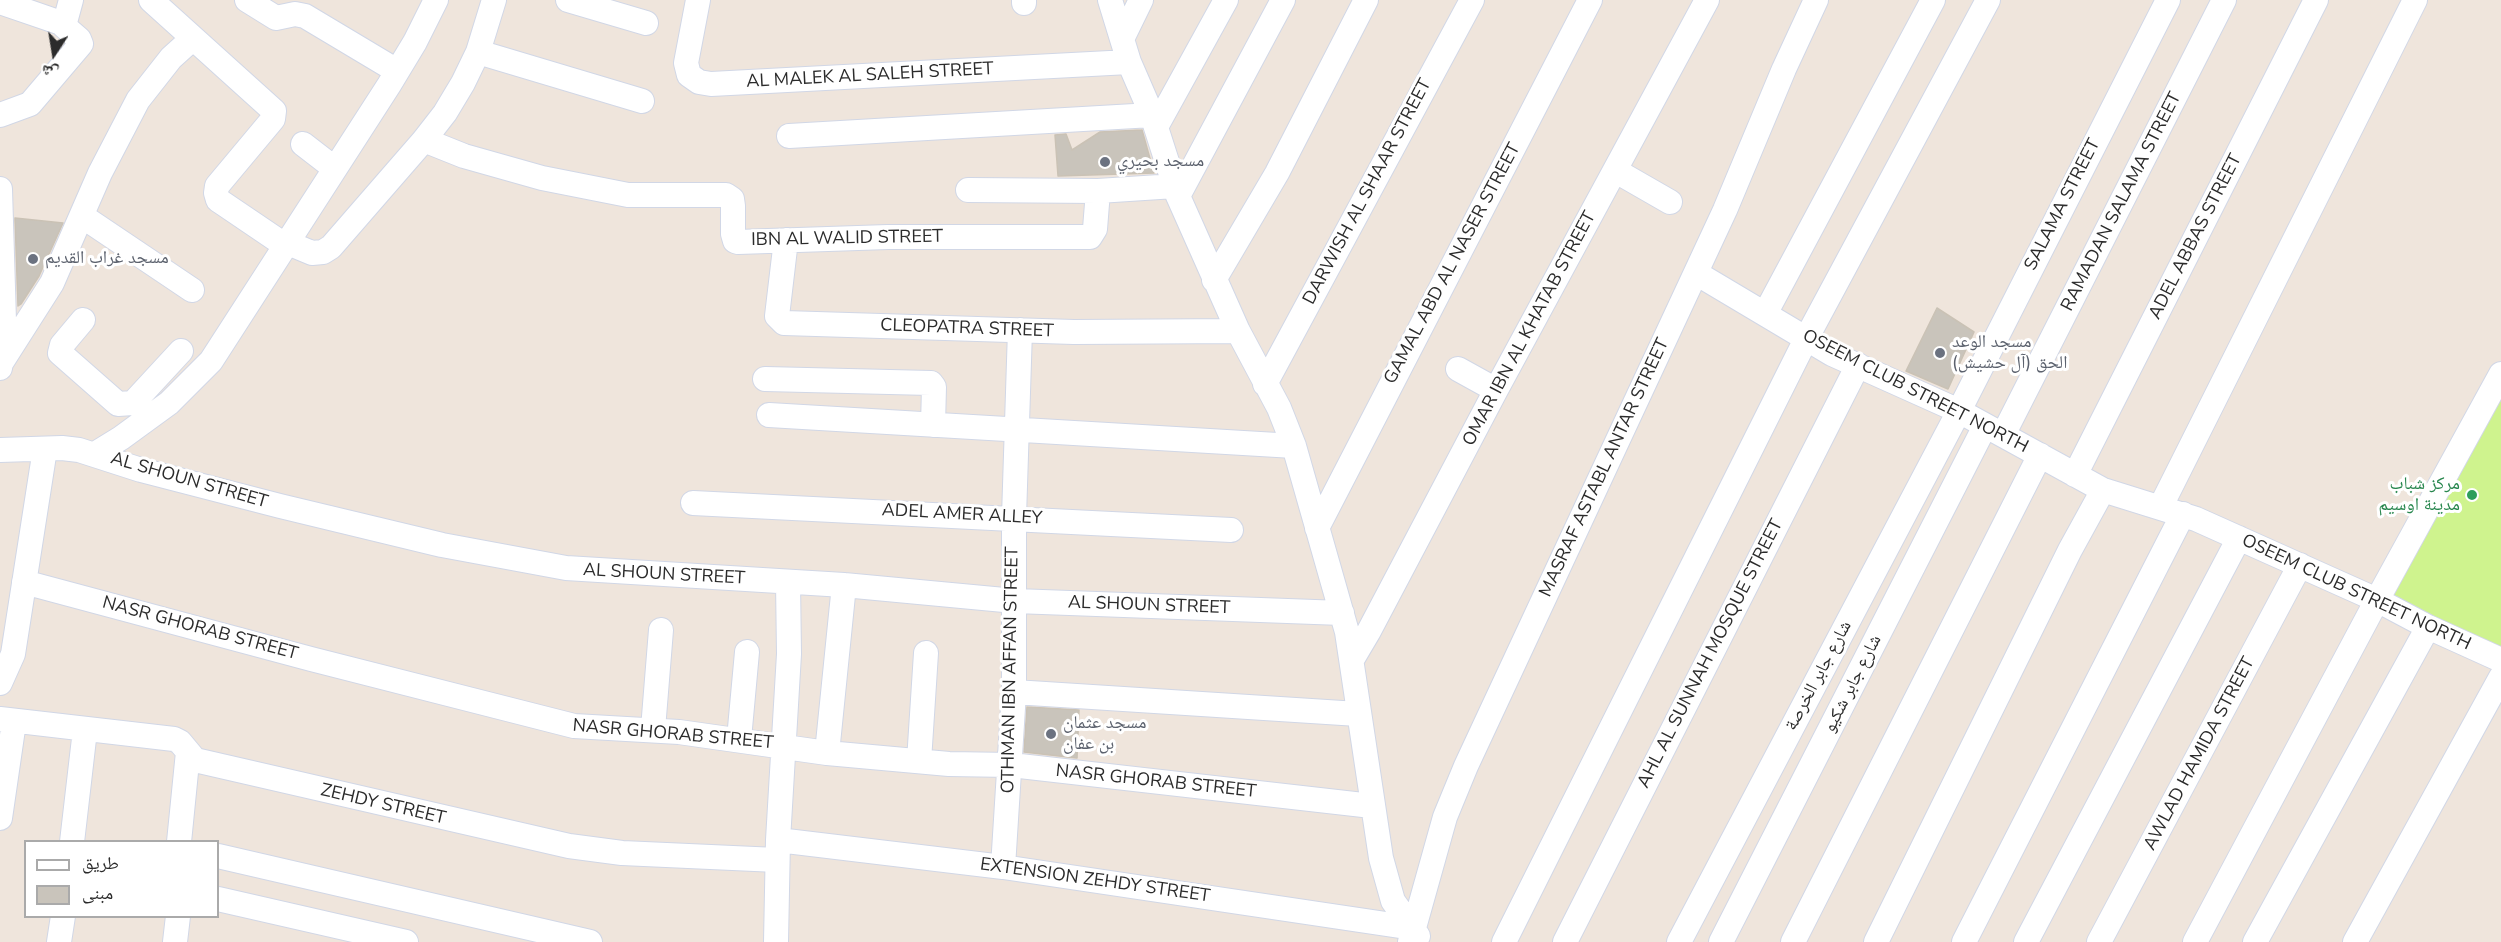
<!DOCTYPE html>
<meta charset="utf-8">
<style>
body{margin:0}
#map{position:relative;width:2501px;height:942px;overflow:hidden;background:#efe5dc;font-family:"Nunito Sans","Noto Naskh Arabic",sans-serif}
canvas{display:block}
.legend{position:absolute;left:24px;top:840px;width:195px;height:78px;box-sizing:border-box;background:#fff;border:2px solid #aaa;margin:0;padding:8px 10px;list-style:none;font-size:18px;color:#2b2b2b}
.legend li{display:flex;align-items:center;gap:12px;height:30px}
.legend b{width:30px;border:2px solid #aaa}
.north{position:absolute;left:24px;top:24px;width:60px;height:60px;-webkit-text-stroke:4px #fff;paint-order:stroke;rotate:192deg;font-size:16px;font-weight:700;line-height:24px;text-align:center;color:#2b2b2b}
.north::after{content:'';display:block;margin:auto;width:21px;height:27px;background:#2b2b2b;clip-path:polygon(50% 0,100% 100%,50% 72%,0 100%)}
</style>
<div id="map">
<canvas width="2501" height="942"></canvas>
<ul class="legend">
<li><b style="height:8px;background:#fff"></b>طريق</li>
<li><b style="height:16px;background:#c9c4bb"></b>مبنى</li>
</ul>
<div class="north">ش</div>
</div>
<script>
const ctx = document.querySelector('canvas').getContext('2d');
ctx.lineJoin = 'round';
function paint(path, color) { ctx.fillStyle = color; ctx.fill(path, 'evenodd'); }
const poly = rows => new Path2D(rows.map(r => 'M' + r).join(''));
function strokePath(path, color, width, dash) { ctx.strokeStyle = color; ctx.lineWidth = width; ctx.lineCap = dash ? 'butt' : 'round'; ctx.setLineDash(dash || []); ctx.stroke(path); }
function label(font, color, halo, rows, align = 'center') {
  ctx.font = font + ' "Nunito Sans","Noto Naskh Arabic",sans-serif'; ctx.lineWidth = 6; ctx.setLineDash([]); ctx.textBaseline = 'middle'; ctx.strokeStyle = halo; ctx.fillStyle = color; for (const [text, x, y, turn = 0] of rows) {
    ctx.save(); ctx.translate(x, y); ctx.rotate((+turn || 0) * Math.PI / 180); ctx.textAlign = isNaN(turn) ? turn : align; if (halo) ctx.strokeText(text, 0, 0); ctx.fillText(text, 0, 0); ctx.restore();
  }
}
paint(poly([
 [2501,388,2501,657,2384,602]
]), '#cff38e');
const building = poly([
 [1142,130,1154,173,1058,176,1055,135,1066,134,1072,150,1100,132,1142,130],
 [15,218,63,223,39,276,21,304,18,306,15,218],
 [1937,308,1974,332,1948,389,1906,371,1937,308],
 [1027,707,1079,710,1077,758,1024,752,1027,707]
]);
paint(building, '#c9c4bb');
strokePath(building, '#cac2b5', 1.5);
const minor = poly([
 [151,0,274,111,273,119,217,186,216,193,218,200,224,204,286,246],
 [247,0,276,18,295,14,305,16,397,71],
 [568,0,646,23],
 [698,0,686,63,689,75,699,82,711,84,1129,62],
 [1024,0,1024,3],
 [1110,0,1129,62,1152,115,1178,196,1238,331,1279,408,1294,446,1347,632,1381,858,1393,901,1418,936],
 [0,2,64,24],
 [1122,39,1141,0],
 [478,52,642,101],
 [0,115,30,104,81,44,79,39,64,26,71,0],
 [1156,127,1226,0],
 [789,136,1152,115],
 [424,140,464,156,542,178,628,195,726,195,732,199,733,206,733,234,735,241,738,242,888,237,1090,237,1095,229,1098,191],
 [303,144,334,168],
 [1616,171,1670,202],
 [0,189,4,321,1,359],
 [968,190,1098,191,1175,186],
 [1178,196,1283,0],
 [82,216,192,290],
 [786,240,777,316,784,323,1074,332,1238,331],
 [288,243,312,253,323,252,331,247,424,140,445,113,463,83,478,52,494,0],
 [1696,273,1832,354,1959,411,2103,490,2196,519,2377,600,2428,627,2501,660],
 [1214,280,1277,173,1366,0],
 [1765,314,1933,0],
 [83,320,62,345,60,353,118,404,133,403,181,351],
 [0,368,1,363,52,283,100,173,138,100,171,58,192,39],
 [1458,369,1496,390],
 [765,379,931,383,934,387,933,425],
 [1265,384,1472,0],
 [769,415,1294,446],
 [2003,435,2224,0],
 [0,450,62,448,79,450,141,470,280,506,442,545,566,568,844,585,1015,601,1342,613],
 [95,454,121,438,169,403,211,361,389,85,415,42,436,0],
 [2075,475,2316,0],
 [693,503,1231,530],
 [2161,506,2415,0],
 [1317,528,1590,0],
 [24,582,311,659,574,726,679,732,827,753,949,764,1011,765,1372,806],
 [1353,658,1369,631,1496,390,1707,0],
 [0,683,13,654,45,449],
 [1014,692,1358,714],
 [0,719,174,739,180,742,195,760,569,846,622,853,777,860],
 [653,729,661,630],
 [739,739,747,652],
 [827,753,844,585],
 [919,761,926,653],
 [0,818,14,722],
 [778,840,1003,867,1413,928],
 [72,842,85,730],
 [179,842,188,752],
 [218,856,590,942],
 [1003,867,1014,692,1014,517,1020,330],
 [218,899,406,942],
 [59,942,63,916],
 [175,942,178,916],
 [776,942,778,840,789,654,788,582],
 [1410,942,1445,817,1466,766,1725,210,1784,69,1816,0],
 [1504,942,1806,339,1988,0],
 [1565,942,1858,365],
 [1679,942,1959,411,2168,0],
 [1721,942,1985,426],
 [1793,942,2040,455],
 [1876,942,2070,550,2103,490],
 [1964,942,2183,514],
 [2026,942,2239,538],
 [2099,942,2300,565],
 [2195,942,2377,600,2501,374],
 [2255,942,2428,627],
 [2355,942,2501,677]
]);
strokePath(minor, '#d1d7e6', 26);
strokePath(minor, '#fff', 24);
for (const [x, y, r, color] of [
 [1105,162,6,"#6b7280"],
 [33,259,6,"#6b7280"],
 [1940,353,6,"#6b7280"],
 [2472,495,6,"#2e9e5b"],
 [1051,734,6,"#6b7280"]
]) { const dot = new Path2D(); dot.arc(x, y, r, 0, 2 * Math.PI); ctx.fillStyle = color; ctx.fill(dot); strokePath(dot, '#fff', 2); }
label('18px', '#2b2b2b', '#fff', [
 ["AL MALEK AL SALEH STREET",870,76,-3],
 ["DARWISH AL SHAAR STREET",1368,192,-62],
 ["RAMADAN SALAMA STREET",2122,202,-63],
 ["SALAMA STREET",2063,205,-63],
 ["ADEL ABBAS STREET",2196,237,-63],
 ["IBN AL WALID STREET",847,239,-1],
 ["GAMAL ABD AL NASER STREET",1453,264,-62],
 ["CLEOPATRA STREET",967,329,2],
 ["OMAR IBN AL KHATAB STREET",1530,329,-62],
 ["OSEEM CLUB STREET NORTH",1915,392,27],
 ["MASRAF ASTABL ANTAR STREET",1605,468,-65],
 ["AL SHOUN STREET",189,481,16],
 ["ADEL AMER ALLEY",962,515,3],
 ["AL SHOUN STREET",664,575,3],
 ["OSEEM CLUB STREET NORTH",2356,593,25],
 ["AL SHOUN STREET",1149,606,2],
 ["NASR GHORAB STREET",200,629,15],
 ["AHL AL SUNNAH MOSQUE STREET",1711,654,-63],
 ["OTHMAN IBN AFFAN STREET",1011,670,-89],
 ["شارع جابر الخرصة",1819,676,-62],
 ["شارع جابر شكيو",1853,684,-63],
 ["NASR GHORAB STREET",673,735,5],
 ["AWLAD HAMIDA STREET",2200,754,-62],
 ["NASR GHORAB STREET",1156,782,6],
 ["ZEHDY STREET",383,805,13],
 ["EXTENSION ZEHDY STREET",1095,881,8]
]);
label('18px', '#5b616d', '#fff', [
 ["مسجد بحيري",1117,162],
 ["مسجد غراب القديم",45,259],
 ["مسجد الوعد",1952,343],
 ["الحق (آل حشيش)",1952,364],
 ["مسجد عثمان",1063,724],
 ["بن عفان",1063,745]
], 'left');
label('18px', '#27864d', '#fff', [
 ["مركز شباب",2460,485],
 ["مدينة اوسيم",2460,506]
], 'right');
</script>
